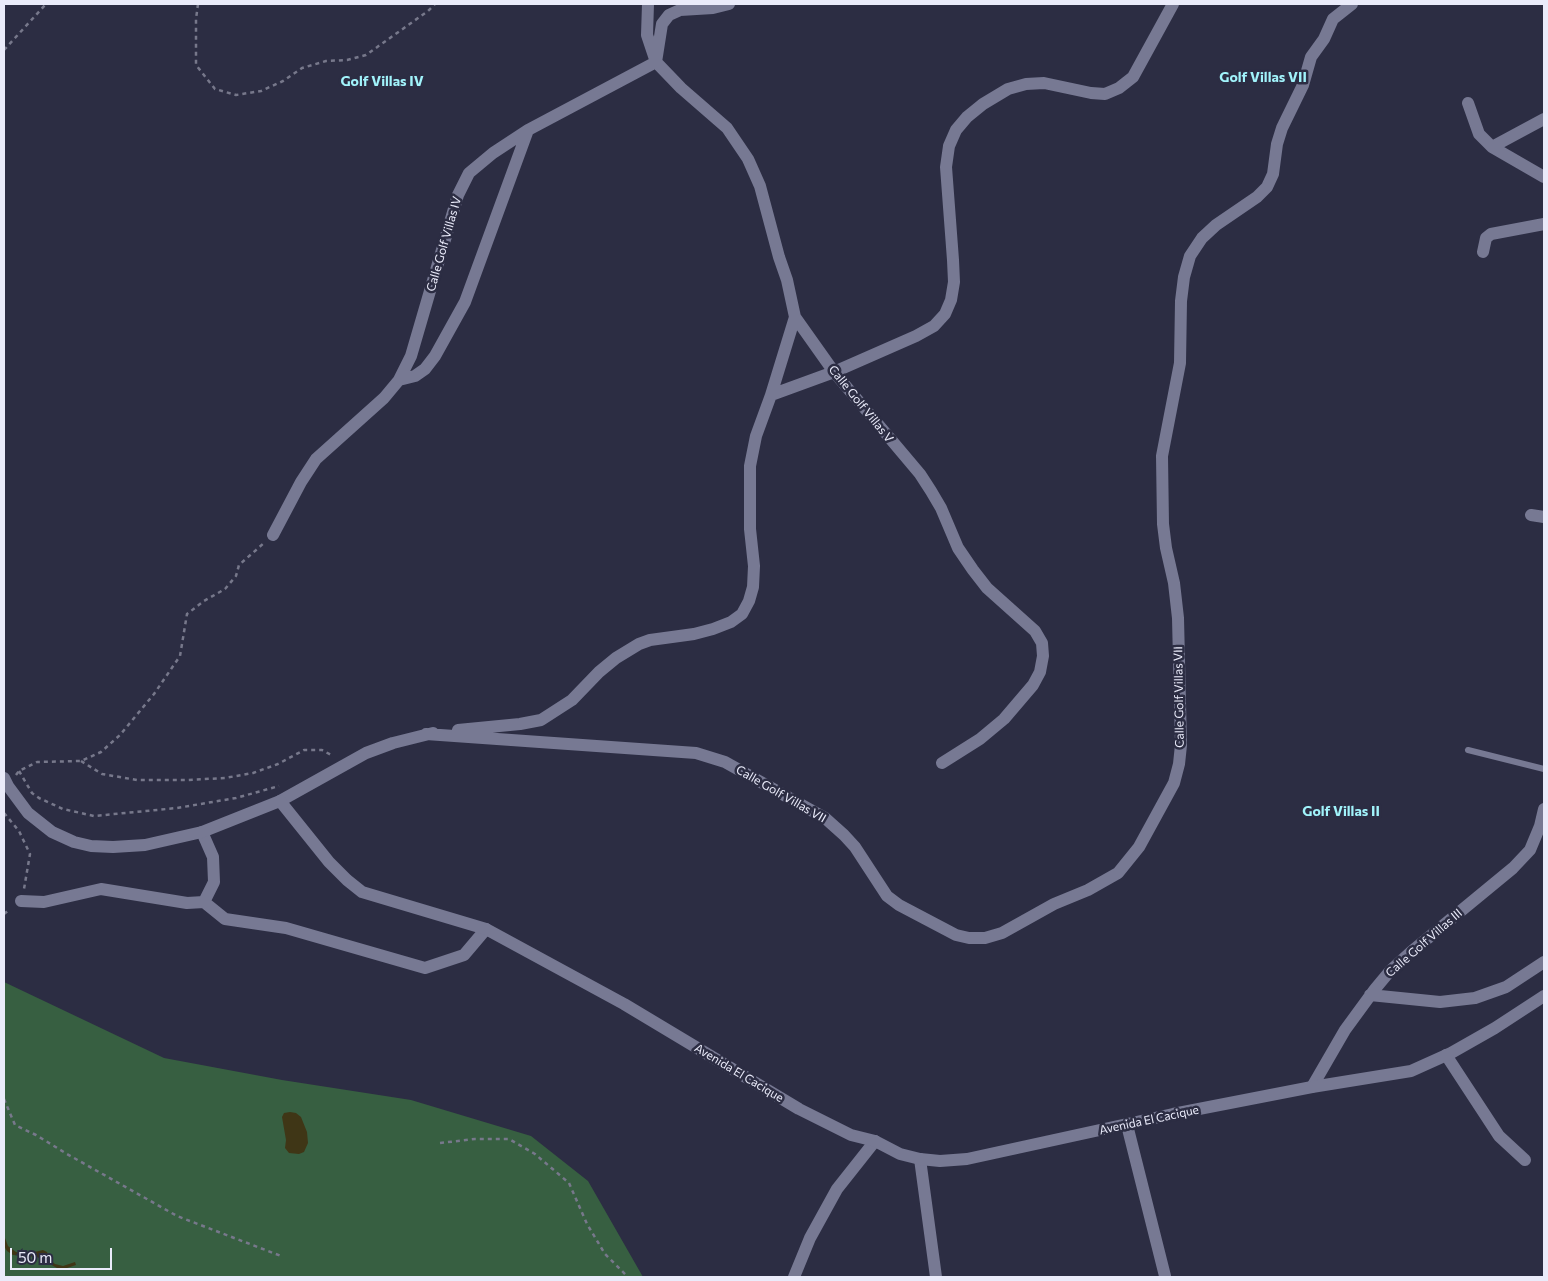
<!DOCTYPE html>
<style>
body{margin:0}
#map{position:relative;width:1548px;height:1281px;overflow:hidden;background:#2c2d43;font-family:Commissioner,sans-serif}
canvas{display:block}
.frame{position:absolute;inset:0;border:5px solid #eaebfa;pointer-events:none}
.scale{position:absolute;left:10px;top:1248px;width:102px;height:22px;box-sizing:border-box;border:2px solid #eaebfa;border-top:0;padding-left:6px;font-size:15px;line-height:18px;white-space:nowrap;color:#eaebfa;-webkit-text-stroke:4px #2c2d43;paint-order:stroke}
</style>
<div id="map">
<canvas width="1548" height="1281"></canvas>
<div class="frame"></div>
<div class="scale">50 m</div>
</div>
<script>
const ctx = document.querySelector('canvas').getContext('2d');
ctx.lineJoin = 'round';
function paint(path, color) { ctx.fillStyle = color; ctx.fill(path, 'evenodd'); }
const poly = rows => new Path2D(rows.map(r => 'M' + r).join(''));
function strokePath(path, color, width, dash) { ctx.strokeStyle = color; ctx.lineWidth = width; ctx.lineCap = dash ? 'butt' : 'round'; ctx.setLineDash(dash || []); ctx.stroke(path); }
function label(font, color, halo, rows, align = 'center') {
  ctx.font = font + ' Commissioner,sans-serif'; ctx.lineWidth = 5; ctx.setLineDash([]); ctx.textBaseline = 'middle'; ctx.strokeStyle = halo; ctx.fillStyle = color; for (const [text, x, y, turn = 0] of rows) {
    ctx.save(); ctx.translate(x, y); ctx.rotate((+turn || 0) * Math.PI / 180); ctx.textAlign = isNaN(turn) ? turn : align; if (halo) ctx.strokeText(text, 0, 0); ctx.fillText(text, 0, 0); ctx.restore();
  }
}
paint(poly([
 [4,982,164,1058,282,1080,411,1100,531,1136,588,1181,643,1277,4,1277]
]), '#375f41');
paint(poly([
 [290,1112,296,1113,301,1117,307,1132,308,1143,304,1152,299,1154,289,1153,285,1148,286,1140,282,1117,284,1113],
 [5,1238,8,1246,16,1252,26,1254,43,1250,47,1252,50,1260,55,1264,63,1266,75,1262,76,1265,64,1269,57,1268,37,1257,13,1255,7,1251,4,1246,4,1239]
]), '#3f3616');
strokePath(poly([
 [198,4,196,19,196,65,215,89,236,95,261,91,283,81,302,68,326,61,347,60,366,55,428,11,435,4],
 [4,50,46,4],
 [81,761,102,774,137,780,187,780,225,778,253,773,278,764,304,750,322,750,333,756],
 [19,771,32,793,39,798,63,809,94,816,177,808,236,798,279,786],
 [16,775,19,771,37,762,81,761,101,752,120,735,154,694,180,656,187,614,204,601,225,589,236,576,239,565,264,543],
 [4,813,19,831,30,854,24,889],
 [4,914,10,909],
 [4,1099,15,1125,36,1135,67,1154,177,1216,281,1256],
 [440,1143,475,1139,509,1139,535,1154,569,1183,587,1224,605,1254,628,1277]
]), '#77788b', 2.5, [4, 4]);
strokePath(poly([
 [1468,750,1544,769]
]), '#777993', 6);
strokePath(poly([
 [648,4,647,35,656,62,681,88,727,128,748,159,760,186,779,257,787,280,795,317,834,372,920,474,931,491,941,508,958,548,973,570,987,588,1035,631,1042,643,1043,656,1040,672,1033,685,1004,719,980,739,942,763],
 [1468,103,1479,134,1492,147,1544,177],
 [1492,147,1544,119],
 [1483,252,1486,238,1491,234,1544,224],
 [399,380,415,376,425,369,435,356,465,302,528,130],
 [771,395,795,317],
 [1531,515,1544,517],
 [273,535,301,482,316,459,384,398,399,380,411,356,458,195,469,173,493,153,528,130,656,62,662,24,669,15,680,10,713,8,729,4],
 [458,730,520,724,541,720,572,700,599,672,616,658,639,644,650,640,694,634,713,629,731,622,742,614,749,601,753,587,754,566,750,529,750,466,756,436,771,395,834,372,916,336,934,326,945,314,951,300,954,282,953,260,946,167,949,146,956,130,967,117,983,104,1008,89,1026,84,1044,83,1091,93,1105,94,1119,88,1133,77,1173,4],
 [426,734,696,753,725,762,825,818,844,835,855,847,887,896,899,905,956,935,969,938,985,938,1002,933,1054,904,1088,890,1118,873,1139,847,1174,783,1179,764,1181,745,1178,618,1174,583,1166,548,1163,524,1162,456,1180,363,1181,301,1184,277,1190,256,1202,238,1216,225,1257,197,1267,187,1273,174,1277,144,1282,128,1303,85,1311,57,1324,39,1333,19,1352,4],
 [280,801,366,753,393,743,433,733],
 [202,832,213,857,214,882,204,902],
 [21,901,44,902,101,889,187,903,204,902,225,919,286,928,425,968,464,955,486,929],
 [1370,995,1440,1002,1475,998,1506,987,1544,962],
 [1446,1055,1499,1136,1525,1160],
 [1312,1087,1345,1030,1375,989,1390,971,1411,952,1513,868,1530,850,1540,826,1544,809],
 [1127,1125,1165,1276],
 [920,1159,936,1277],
 [794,1277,810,1238,837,1189,875,1141]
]), '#777993', 12);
strokePath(poly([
 [4,778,8,786,28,813,52,832,74,842,91,846,113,847,145,845,202,832,280,801,329,862,347,880,362,892,486,929,624,1004,799,1109,851,1135,875,1141,900,1154,920,1159,940,1161,967,1159,1173,1114,1312,1087,1411,1071,1451,1053,1495,1028,1544,996]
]), '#777993', 12);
label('12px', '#eaebfa', '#2c2d43', [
 ["Calle Golf Villas IV",444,244,-74],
 ["Calle Golf Villas V",861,404,51],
 ["Calle Golf Villas VII",1179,697,-91],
 ["Calle Golf Villas VII",781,794,30],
 ["Calle Golf Villas III",1424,943,-41],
 ["Avenida El Cacique",739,1073,31],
 ["Avenida El Cacique",1149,1120,-12]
]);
label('bold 14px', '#a1f3fb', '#2c2d43', [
 ["Golf Villas VII",1263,77],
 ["Golf Villas IV",382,81],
 ["Golf Villas II",1341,811]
]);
</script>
